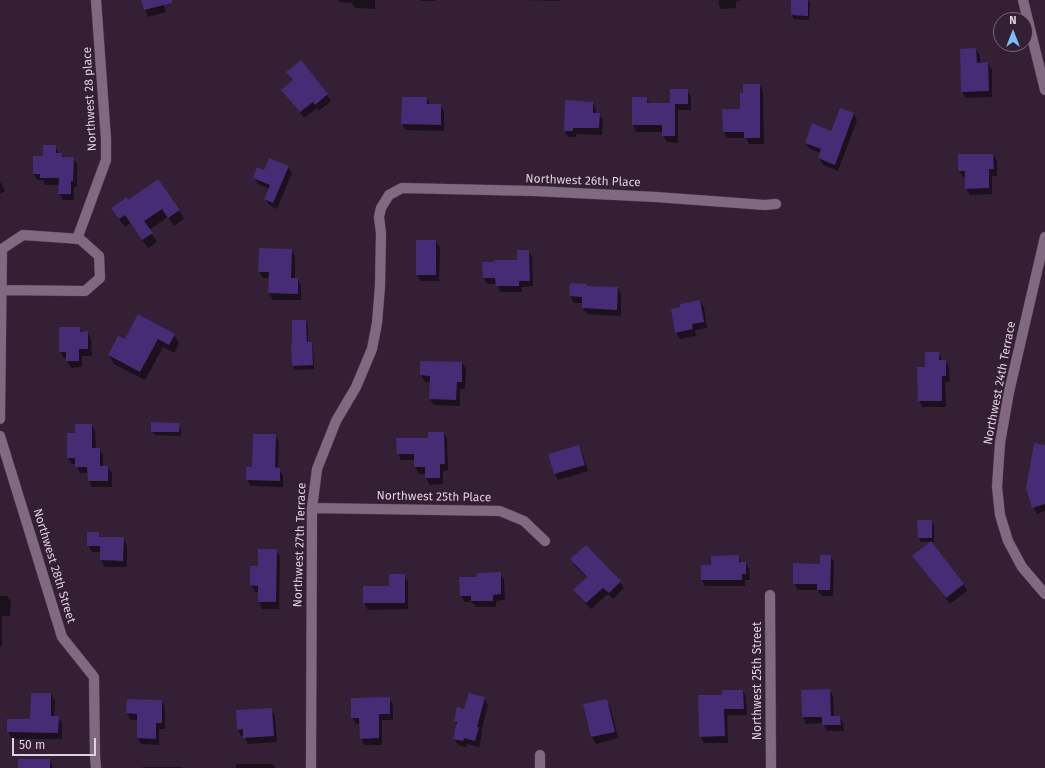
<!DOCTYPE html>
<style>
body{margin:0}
#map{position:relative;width:1045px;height:768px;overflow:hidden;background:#341f34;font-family:"Fira Sans",sans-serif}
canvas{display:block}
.north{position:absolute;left:993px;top:12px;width:40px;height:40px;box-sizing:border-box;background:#341f34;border:1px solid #786678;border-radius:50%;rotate:0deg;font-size:11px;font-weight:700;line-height:16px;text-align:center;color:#dfd0de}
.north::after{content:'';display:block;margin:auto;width:14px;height:18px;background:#79bff8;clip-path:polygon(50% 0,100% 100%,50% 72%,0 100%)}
.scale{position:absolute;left:12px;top:738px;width:84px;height:18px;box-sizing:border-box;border:2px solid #dfd0de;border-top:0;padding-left:5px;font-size:12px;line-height:14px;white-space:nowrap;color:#dfd0de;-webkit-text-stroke:3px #341f34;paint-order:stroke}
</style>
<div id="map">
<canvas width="1045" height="768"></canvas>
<div class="north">N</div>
<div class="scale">50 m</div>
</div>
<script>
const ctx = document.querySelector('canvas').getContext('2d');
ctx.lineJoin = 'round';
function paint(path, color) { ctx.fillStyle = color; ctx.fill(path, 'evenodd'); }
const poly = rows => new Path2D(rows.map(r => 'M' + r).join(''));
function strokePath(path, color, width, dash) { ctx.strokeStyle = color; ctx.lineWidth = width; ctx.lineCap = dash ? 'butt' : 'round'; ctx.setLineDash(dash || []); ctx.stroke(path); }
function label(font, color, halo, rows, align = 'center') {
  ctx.font = font + ' "Fira Sans",sans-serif'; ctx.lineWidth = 3; ctx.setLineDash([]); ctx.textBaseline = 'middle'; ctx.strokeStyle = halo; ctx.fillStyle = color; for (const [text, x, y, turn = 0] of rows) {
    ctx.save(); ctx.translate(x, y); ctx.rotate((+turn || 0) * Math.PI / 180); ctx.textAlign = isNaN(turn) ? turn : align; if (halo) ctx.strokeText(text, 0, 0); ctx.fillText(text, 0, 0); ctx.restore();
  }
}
paint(poly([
 [142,0,170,0,163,2,166,12,148,17,145,10],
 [338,0,375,0,375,9,355,8,352,3,339,2],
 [420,0,436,0,436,1,420,1],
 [522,0,559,0,559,1],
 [719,0,744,0,736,1,736,8,721,9,719,5],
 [792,0,808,0,810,3,809,20,794,19,792,15],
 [976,49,980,56,980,63,988,63,992,70,992,97,966,98,962,92],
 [300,62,327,95,331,101,319,111,317,108,304,118,283,90,293,81,288,72],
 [760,85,763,92,764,144,749,144,746,138,727,138,724,132],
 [687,90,691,97,691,110,678,110,678,143,667,142,663,136,663,132,636,132,633,125,633,98,646,98,650,104,671,104],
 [427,98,430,105,440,105,444,111,444,131,406,130,402,124],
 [593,103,596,109,596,114,599,114,603,120,602,135,576,134,576,137,568,137,565,131],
 [854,114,857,120,838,171,823,165,819,158,821,153,810,149,806,143,832,132],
 [55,146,59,154,62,154,64,158,73,158,77,164,77,187,74,187,74,200,63,200,59,193,60,185,45,185,43,180,37,180,34,174,44,157],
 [993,155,997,161,997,176,992,176,992,194,970,195,966,188,966,177,963,177,959,170],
 [288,167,292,173,277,209,269,205,266,199,270,189,258,184,254,177,264,171],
 [0,181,5,191,0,194],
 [128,201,179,210,184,219,174,226,168,217,149,230,157,242,148,248,130,223,125,227,117,217],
 [436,241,440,248,439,281,420,281,417,274],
 [291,250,295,256,295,279,297,279,301,285,301,300,273,300,269,293,270,278,263,278,259,272],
 [529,251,532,257,533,286,522,287,522,292,500,292,497,284,487,284,484,278,518,261],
 [571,284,587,285,588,287,618,288,621,295,621,316,587,314,583,308,583,303,574,303,570,296],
 [700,301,704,308,707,328,695,330,696,336,680,339,676,332],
 [306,321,308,325,308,343,311,343,313,347,314,369,295,370,293,366],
 [79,328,82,333,88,332,91,339,92,356,82,356,82,367,71,368,67,361,67,358,64,358,60,351],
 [174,334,179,343,174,353,163,347,145,380,114,364,109,355,126,340],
 [938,353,942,361,946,361,949,367,950,382,945,382,946,407,922,407,919,400,926,368],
 [462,363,466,369,465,389,460,389,460,406,434,405,430,399,431,382,425,382,421,375],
 [179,424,181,428,181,436,155,435,152,431],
 [92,425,95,431,96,449,99,449,103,455,103,467,108,467,112,473,112,487,92,487,89,481,89,473,80,473,76,464,72,464,68,458,76,434],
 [444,433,447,439,448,470,443,471,443,484,430,485,426,478,426,474,419,474,415,467,415,460,401,460,398,453],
 [275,435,279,442,278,469,283,475,283,487,251,486,247,480],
 [579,446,582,452,588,471,558,480,555,474],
 [1045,446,1045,511,1037,514,1033,507],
 [931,521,934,525,934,542,921,542,919,538],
 [98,533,101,538,123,538,127,545,127,567,105,567,101,560,101,552,92,552,88,545],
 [586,546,620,582,624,588,613,599,608,594,591,609,578,596,575,590,587,578,575,566,572,559],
 [276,550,280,557,279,609,262,609,259,602,259,592,255,592,251,585,251,567,259,567],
 [738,556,742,563,746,563,749,569,750,580,745,580,745,586,705,586,702,580,712,566],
 [830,556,834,562,833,596,822,596,818,590,798,590,794,583,821,565],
 [914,556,964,584,967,591,950,604],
 [500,573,504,580,505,600,496,601,496,607,476,607,472,602,465,602,461,596,478,578],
 [404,575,408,582,408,609,368,610,364,603,364,587,390,587],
 [0,596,7,596,11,602,10,616,2,616,2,646,0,646],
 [829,690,833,696,834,717,840,717,843,723,844,731,827,731,823,723,806,724,803,717,802,691],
 [743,691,746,697,747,715,727,715,728,743,704,743,700,736,723,696],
 [51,694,55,701,54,717,58,717,62,724,62,739,12,739,8,732,31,720],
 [389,698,393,705,393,720,382,720,382,745,364,745,361,738,361,724,356,724,352,717],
 [484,698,488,705,481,732,482,734,479,747,467,744,466,747,458,745,454,738,457,726,455,721,465,710],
 [606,700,610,706,618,738,596,744,592,737,584,705],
 [162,701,165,708,165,729,159,729,159,745,141,744,138,738,138,720,131,720,127,713],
 [272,710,275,716,277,742,248,744,244,736,241,736,238,730],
 [50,760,53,768,19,768],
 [236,764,273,764,275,768,236,768],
 [143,767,182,767,183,768,143,768]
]), '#0007');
paint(poly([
 [141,0,172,0,172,3,144,10],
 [791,0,808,0,808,16,791,15],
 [976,48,977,63,988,62,989,91,961,92,960,49],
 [301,60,328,94,315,105,313,102,300,112,281,90,293,80,286,72],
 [743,84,760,84,760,138,744,138,744,132,723,132,722,109,740,109,740,93,743,93],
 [670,89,688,89,688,104,675,104,675,136,662,136,662,125,632,125,632,97,647,97,647,103,670,103],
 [402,97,427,97,427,104,441,104,441,125,401,124],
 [565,100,593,102,593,113,600,113,599,128,573,128,573,131,564,131],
 [840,108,854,113,835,165,818,158,821,149,805,143,812,123,831,131],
 [43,145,56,145,56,153,62,153,62,157,74,157,73,181,71,181,71,194,58,194,59,178,40,178,40,174,33,174,33,156,43,156],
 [958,154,993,154,994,169,989,169,989,188,965,189,965,171,958,171],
 [269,158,289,166,273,203,264,199,270,185,253,178,257,167,264,170],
 [158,179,180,210,168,218,162,209,144,221,153,233,142,240,125,215,119,219,111,208,127,197,128,200],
 [416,240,436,240,436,275,416,275],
 [259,248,292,249,291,278,298,278,298,294,268,293,269,272,258,272],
 [517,250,529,250,530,281,519,281,519,286,496,286,495,278,483,278,482,262,495,262,495,260,517,260],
 [570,283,587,284,587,286,618,287,617,310,582,308,582,297,569,296],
 [700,300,704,322,692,324,693,329,675,333,671,309,680,307,680,304],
 [138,314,175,334,169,345,158,339,140,372,108,355,118,336,125,339],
 [292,320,306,320,307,342,312,342,313,365,292,366,291,343,292,343],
 [59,327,80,327,80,332,88,331,88,349,79,349,79,361,66,361,66,352,59,352],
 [925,352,939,352,939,360,946,360,946,376,942,376,942,401,918,401,917,367,925,367],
 [420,361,462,362,462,382,457,382,456,400,429,399,430,376,420,375],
 [151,422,180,423,179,432,151,432],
 [75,424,92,424,92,448,100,448,100,466,108,466,108,481,88,481,87,467,75,467,75,458,67,458,67,433,75,433],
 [428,432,444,432,445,464,440,464,440,478,425,478,425,467,414,467,414,454,397,454,396,438,428,438],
 [253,434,276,434,275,467,280,468,280,481,246,480,246,467,252,467],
 [1034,443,1045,445,1045,504,1032,508,1026,488],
 [579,445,585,465,554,474,548,454],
 [917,520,932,520,932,538,918,538],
 [87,532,99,532,99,537,124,537,123,561,100,560,100,546,87,546],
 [931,541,964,584,946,598,912,556],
 [586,545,621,581,609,593,603,588,586,603,573,590,587,577,570,559],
 [258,549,277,549,276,602,258,602,258,586,250,585,250,566,258,566],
 [739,555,739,562,746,562,746,574,742,574,742,580,701,580,701,565,711,565,711,556],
 [820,555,831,555,830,590,817,590,817,584,793,584,793,563,820,564],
 [501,572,501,594,493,595,493,601,471,601,471,596,460,596,459,577,477,577,477,573],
 [389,574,405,574,405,603,363,603,363,586,389,586],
 [830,689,831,716,840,716,841,725,822,725,822,717,802,717,801,690],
 [722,690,743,690,744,709,724,709,725,736,699,737,698,695,722,695],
 [31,693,51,693,51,716,59,716,58,733,7,732,7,719,30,719],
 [469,693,485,697,477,727,479,727,475,741,464,738,463,741,453,739,457,722,454,721,457,707,464,709],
 [390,697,390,714,379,714,379,738,360,739,359,718,351,718,351,698],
 [127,699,162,700,162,723,156,723,156,739,137,738,137,714,126,713],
 [607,699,615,732,591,737,583,704],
 [272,708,274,736,243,738,243,729,237,730,236,710],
 [18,759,50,759,50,768,18,768]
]), '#452c74');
const street = poly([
 [1023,0,1045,90],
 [1045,237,1009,392,1000,443,997,487,1000,515,1008,541,1022,567,1045,594],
 [77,239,106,160,106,139,96,0],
 [0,419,2,249,23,235,80,239,99,256,100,278,85,291,1,290],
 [0,436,62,637,94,677,95,756,96,768],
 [312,508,500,511,524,521,545,541],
 [770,595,771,768],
 [540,755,540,768],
 [311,768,312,508,317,469,336,421,356,387,372,349,377,323,380,286,381,233,379,217,381,208,389,195,402,188,534,191,656,197,765,205,776,204]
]);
strokePath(street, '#4e3c4e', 11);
strokePath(street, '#826982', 10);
label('12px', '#dfd0de', '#341f34', [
 ["Northwest 28 place",90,99,-93],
 ["Northwest 26th Place",583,181,2],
 ["Northwest 24th Terrace",1000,383,-79],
 ["Northwest 25th Place",434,497,1],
 ["Northwest 27th Terrace",300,545,-88],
 ["Northwest 28th Street",54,566,73],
 ["Northwest 25th Street",758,681,-90]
]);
</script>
